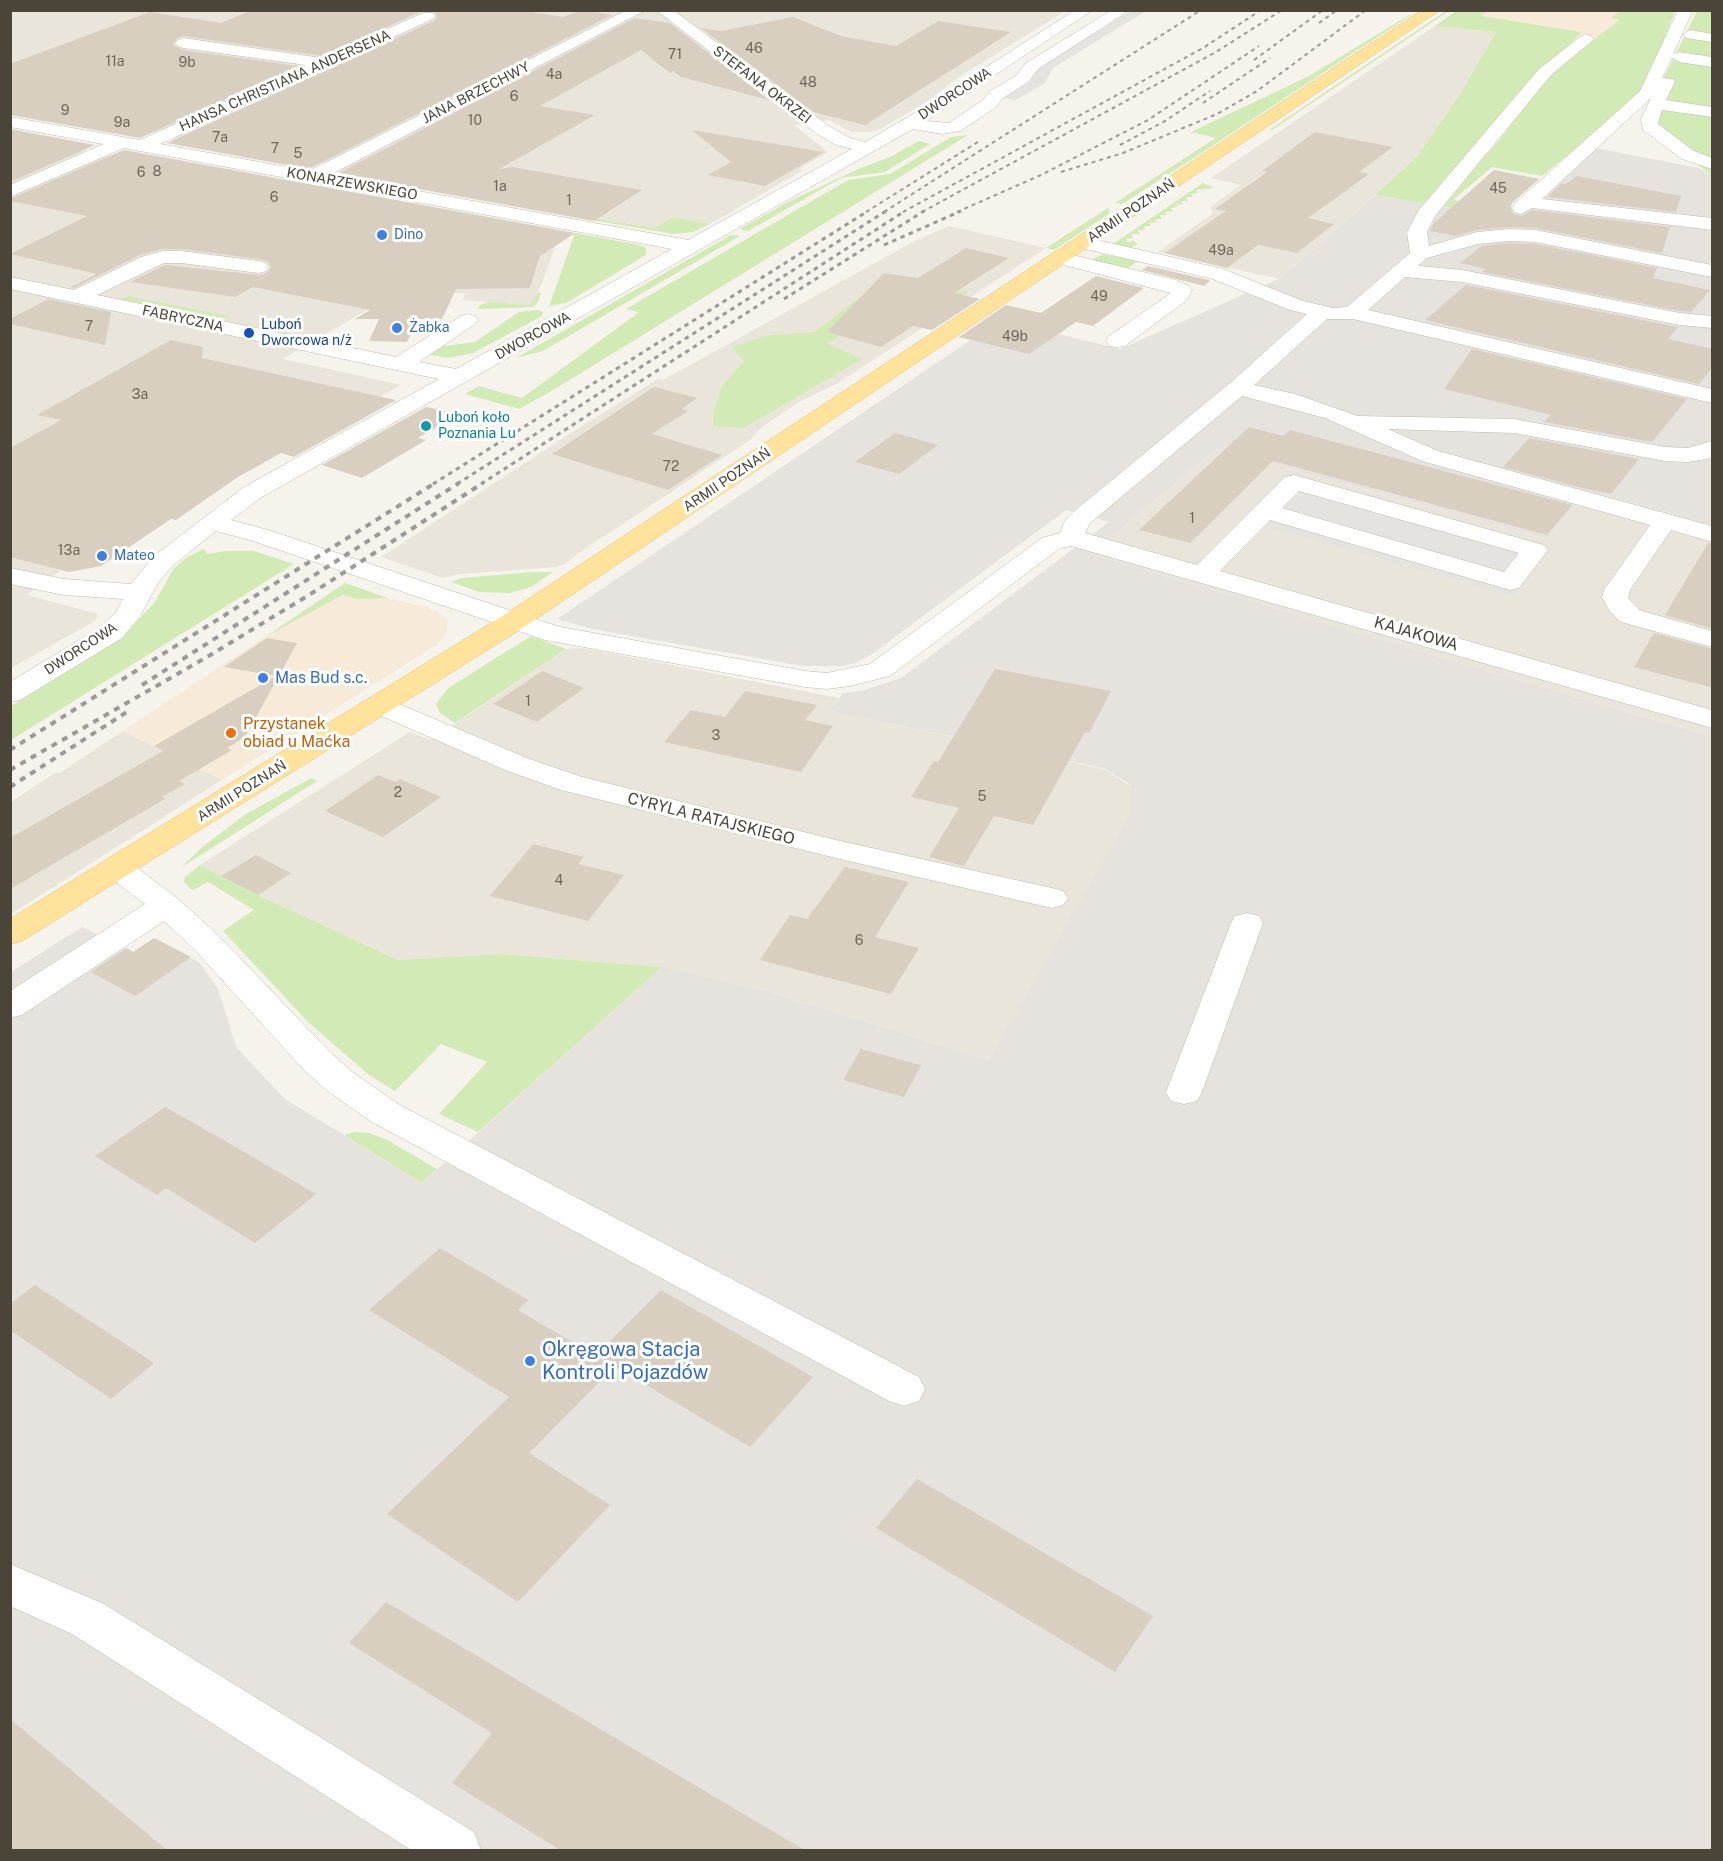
<!DOCTYPE html>
<meta charset="utf-8">
<style>
body{margin:0}
#map{position:relative;width:1723px;height:1861px;overflow:hidden;background:#f6f3ec;font-family:"Public Sans",sans-serif}
canvas{display:block}
.frame{position:absolute;inset:0;border:12px solid #4b4439;pointer-events:none}
</style>
<div id="map">
<canvas width="1723" height="1861"></canvas>
<div class="frame"></div>
</div>
<script>
const ctx = document.querySelector('canvas').getContext('2d');
ctx.lineJoin = 'round';
function paint(path, color) { ctx.fillStyle = color; ctx.fill(path, 'evenodd'); }
const poly = rows => new Path2D(rows.map(r => 'M' + r).join(''));
function strokePath(path, color, width, dash) { ctx.strokeStyle = color; ctx.lineWidth = width; ctx.lineCap = dash ? 'butt' : 'round'; ctx.setLineDash(dash || []); ctx.stroke(path); }
function label(font, color, halo, rows, align = 'center') {
  ctx.font = font + ' "Public Sans",sans-serif'; ctx.lineWidth = 6; ctx.setLineDash([]); ctx.textBaseline = 'middle'; ctx.strokeStyle = halo; ctx.fillStyle = color; for (const [text, x, y, turn = 0] of rows) {
    ctx.save(); ctx.translate(x, y); ctx.rotate((+turn || 0) * Math.PI / 180); ctx.textAlign = isNaN(turn) ? turn : align; if (halo) ctx.strokeText(text, 0, 0); ctx.fillText(text, 0, 0); ctx.restore();
  }
}
paint(poly([
 [10,11,1065,11,956,79,925,103,882,128,871,132,852,132,829,120,794,125,828,152,799,169,802,171,710,224,674,217,654,228,339,172,339,169,328,162,302,165,172,143,175,136,153,132,11,113],
 [1435,26,1496,32,1460,94,1417,158,1279,279,1158,252,1213,213,1210,207,1241,185,1211,178],
 [10,132,82,145,85,152,108,156,128,154,558,232,554,251,537,295,530,305,463,300,465,293,396,293,283,359,401,385,235,478,21,559,61,570,27,595,98,614,95,621,11,668],
 [949,226,1046,248,836,384,799,402,762,427,750,440,580,552,565,564,556,567,460,574,443,578,381,557,585,424,658,379,663,380,915,241],
 [1217,449,1547,539,1589,491,1712,524,1712,737,1091,554],
 [583,648,839,698,830,711,1103,769,1131,786,1132,814,988,1060,767,991,662,967,502,954,398,960,258,895,200,865,410,732,431,740,566,649],
 [123,731,222,780,11,914,11,802,55,773,60,773]
]), '#eae5da');
paint(poly([
 [1458,11,1655,11,1618,75,1496,32,1435,26],
 [343,595,358,599,388,598,426,607,436,611,448,621,447,633,436,645,222,780,123,731,265,637]
]), '#f7ead8');
paint(poly([
 [1595,148,1699,168,1712,175,1712,524,1589,491,1547,539,1217,449,1091,554,1712,737,1712,1850,11,1850,11,972,82,927,133,952,154,938,200,963,218,989,236,1047,285,1099,422,1183,662,967,767,991,988,1060,1131,813,1131,785,1103,768,829,711,843,693,862,691,901,678,1109,522,1066,510,872,654,858,662,843,666,803,666,592,629,557,619,1000,320,1120,349,1279,279,1375,195,1488,215,1530,209]
]), '#e6e2dd');
paint(poly([
 [1487,10,1481,16,1581,32,1427,204,1375,195,1417,157,1460,94,1496,32,1435,26,1456,11],
 [1446,11,1449,11,1272,130,1269,130],
 [1621,11,1675,11,1645,88,1590,137,1542,176,1492,167,1453,200,1506,210,1511,207,1522,210,1488,215,1441,206,1500,139,1549,76,1582,48,1620,20,1611,18],
 [1697,11,1712,11,1712,175,1641,124],
 [1409,15,1411,15,1203,152,1122,204,1115,203,1216,138,1191,132,1309,76],
 [968,135,555,389,519,409,465,394,479,386,522,398,639,312,626,309,848,180,890,174,951,137],
 [919,141,930,144,885,172,841,178,748,231,740,229,788,202,858,169,890,157],
 [1203,183,1214,188,1196,190,1198,193,1191,194,1193,197,1186,197,1188,201,1181,201,1183,204,1175,205,1178,207,1170,208,1173,211,1165,212,1167,215,1159,215,1162,219,1155,219,1157,222,1149,223,1151,226,1144,226,1145,230,1137,230,1140,234,1132,234,1133,238,1126,239,1127,242,1134,241,1138,244,1130,248,1113,244],
 [1108,208,1110,213,1054,250,1046,248],
 [571,214,654,228,674,217,710,224,693,232,673,234,569,216],
 [575,233,639,245,646,248,646,255,566,303,549,306],
 [731,235,740,236,543,351,516,358],
 [1103,254,1106,255,1138,261,1128,268,1091,260],
 [940,287,968,292,922,326,869,317,828,344,862,359,744,428,713,426,714,410,722,387,744,361,732,347,765,336,815,332,869,290],
 [538,293,541,293,538,302,533,307,478,309,480,305,489,302,530,305],
 [128,296,228,316,231,318,199,315,121,299],
 [538,310,543,312,542,316,473,353,448,358,426,354,437,347,475,342,519,312],
 [204,549,207,554,226,551,254,551,294,564,11,740,11,706,96,654,128,631,155,602,174,568,187,557],
 [532,572,553,572,531,587,510,593,479,592,451,582,462,578],
 [345,583,388,598,358,599,343,595,265,637],
 [531,636,566,649,455,723,440,713,436,704,448,688],
 [311,778,317,781,182,867,201,848,246,814],
 [200,865,258,895,398,960,502,954,662,967,478,1132,439,1114,487,1062,441,1044,395,1091,369,1075,308,1022,223,931,254,910,208,882,193,890,190,889,184,882,185,877],
 [354,1132,369,1133,387,1140,437,1169,422,1183,344,1135]
]), '#d2eab5');
paint(poly([
 [1131,11,1146,11,1053,68,1045,83,1016,100,1002,98,1030,81,1040,66],
 [1285,473,1548,548,1514,596,1240,519]
]), '#e5e3e0');
paint(poly([
 [252,10,519,10,564,17,581,10,612,15,309,169,167,143,434,21,437,17,435,12,422,11,322,56,183,36,177,38,173,45,183,50,298,66,140,138,10,115,10,64,150,12,221,23],
 [793,17,841,36,896,46,938,21,1011,32,865,125,813,112,701,28,721,31],
 [635,18,670,23,769,100,681,77,673,71,670,73,641,50,540,106,595,115,499,169,513,167,642,190,594,221,337,174],
 [10,129,95,145,10,182],
 [692,130,824,152,765,186,708,175,731,162],
 [1315,132,1393,147,1359,172,1369,174,1308,218,1334,224,1297,253,1258,245,1227,268,1165,253,1226,211,1215,209,1267,172,1262,171],
 [124,150,575,233,540,256,530,288,456,289,442,319,418,319,407,342,369,341,379,319,355,319,370,310,253,287,235,297,130,282,165,265,260,275,268,272,271,267,267,261,259,259,181,249,162,249,140,255,74,288,71,287,97,274,10,254,87,216,10,201,10,199],
 [1494,170,1539,179,1512,203,1510,209,1513,214,1522,216,1532,210,1670,227,1662,253,1535,228,1509,227,1477,230,1456,236,1430,231,1434,223],
 [1577,176,1681,196,1676,212,1547,197,1562,183,1566,184],
 [1509,243,1535,244,1657,268,1653,278,1710,290,1691,312,1680,311,1482,272,1486,269,1460,263,1482,246],
 [966,248,1009,258,954,293,980,299,932,330,913,326,881,347,827,332,884,273,918,278],
 [1148,266,1209,280,1210,281,1204,286,1142,270],
 [1096,276,1144,288,1093,326,1076,322,1029,354,959,337,1006,305,1041,313],
 [1466,285,1678,327,1668,339,1713,349,1713,367,1699,384,1425,320],
 [48,299,111,312,105,345,10,324,10,319],
 [171,340,203,347,202,358,396,400,294,457,281,453,238,477,176,520,171,519,101,566,69,572,10,557,10,448,61,420,37,415],
 [1472,349,1687,399,1652,442,1544,422,1551,415,1444,389],
 [654,387,697,398,682,409,688,411,652,434,722,455,668,490,552,454],
 [426,407,459,414,418,438,426,440,362,478,322,465],
 [1249,427,1283,436,1290,430,1572,505,1547,535,1273,461,1190,543,1139,530],
 [895,433,938,445,899,474,855,462],
 [1529,438,1639,459,1611,494,1586,489,1503,467],
 [1708,543,1713,544,1713,629,1665,615],
 [1654,633,1713,649,1713,688,1634,667],
 [267,638,297,643,245,737,227,748,232,750,179,781,185,784,162,797,165,799,10,889,10,838,163,751,154,746,276,676,224,667],
 [995,669,1111,691,1089,733,1085,732,1033,825,994,816,964,866,929,857,959,808,911,797,934,761,938,762],
 [542,671,584,688,537,722,493,704],
 [745,691,817,705,805,720,833,726,801,772,664,742,691,710,725,717],
 [378,775,396,782,400,779,441,797,383,837,325,811],
 [533,844,584,857,578,864,624,875,588,921,490,896],
 [256,855,291,873,258,895,221,876],
 [845,867,909,882,875,937,919,948,891,994,760,960,790,915,807,919],
 [154,938,191,957,135,996,91,972,127,948,133,952],
 [861,1049,921,1065,904,1097,843,1080],
 [165,1107,227,1142,316,1194,255,1243,166,1188,157,1195,95,1156],
 [440,1248,528,1300,518,1310,614,1367,529,1453,610,1505,518,1602,387,1514,509,1397,369,1310],
 [35,1285,154,1363,111,1399,10,1330,10,1304],
 [661,1290,813,1377,750,1447,596,1355],
 [917,1479,1153,1616,1115,1672,876,1528],
 [386,1602,806,1851,562,1851,452,1783,492,1733,349,1643],
 [10,1719,168,1851,10,1851]
]), '#d8cfc1');
const minor = poly([
 [627,10,646,10,330,175,688,240,852,149,836,145,817,134,656,10,673,10,829,126,848,137,865,142,913,114,1075,10,1093,10,926,121,949,123,983,100,990,91,1016,76,1026,63,1112,10,1130,10,1038,69,1028,82,1002,99,995,108,960,131,942,134,913,129,262,497,231,520,268,530,560,627,805,671,827,673,870,664,1042,538,1060,533,1063,524,1072,513,1230,383,1307,314,1290,310,1210,278,1077,247,1074,243,1077,239,1084,237,1223,269,1303,301,1333,308,1347,307,1410,253,1407,232,1419,210,1539,69,1581,36,1586,34,1591,36,1594,39,1591,42,1551,75,1435,216,1427,232,1429,246,1477,232,1509,229,1535,230,1712,265,1712,277,1535,242,1509,241,1478,244,1427,258,1418,266,1462,270,1680,313,1712,316,1712,328,1680,325,1462,282,1405,277,1368,310,1712,389,1712,403,1353,319,1327,319,1254,385,1295,394,1358,416,1514,419,1665,447,1688,448,1712,441,1712,458,1688,462,1665,461,1514,433,1388,429,1438,451,1712,526,1712,542,1671,530,1630,590,1628,598,1639,610,1712,631,1712,647,1621,622,1611,613,1602,598,1604,590,1650,525,1422,461,1325,418,1242,396,1090,523,1085,533,1197,565,1285,477,1294,475,1544,545,1548,550,1544,555,1519,588,1510,590,1270,520,1220,571,1712,710,1712,728,1071,546,1060,548,890,676,850,686,827,689,805,687,545,640,250,540,216,531,172,566,158,583,140,616,122,638,20,700,10,702,10,682,102,626,116,612,123,599,64,595,10,584,10,568,64,579,131,584,154,556,244,487,439,379,10,289,10,277,74,290,141,257,163,251,181,251,259,261,266,263,269,267,266,271,259,273,181,263,164,263,97,295,396,357,461,316,468,314,475,316,478,320,475,324,419,362,456,369,672,249,124,148,10,197,10,185,103,144,10,127,10,117,140,140,306,65,183,48,178,46,175,43,178,40,183,38,322,58,423,13,433,13,435,16,433,19,160,144,309,171,627,10],
 [1299,491,1519,553,1504,572,1282,508,1299,491],
 [1678,10,1693,10,1673,54,1679,52,1712,57,1712,67,1679,62,1672,58,1662,78,1673,79,1675,82,1666,100,1712,107,1712,117,1662,110,1658,124,1694,151,1712,158,1712,169,1682,159,1643,130,1641,119,1651,98,1542,199,1712,218,1712,230,1532,208,1521,214,1514,212,1512,208,1514,204,1640,91,1678,10],
 [1691,30,1712,34,1712,42,1686,38,1683,35,1686,32,1691,30],
 [1060,252,1176,280,1189,286,1192,290,1187,300,1125,346,1117,347,1109,346,1106,341,1109,336,1171,293,1053,262,1050,258,1053,254,1060,252],
 [380,696,527,758,582,777,840,841,1052,888,1063,891,1068,898,1063,905,1052,908,840,859,561,790,505,770,370,711,366,705,370,699,380,696],
 [117,858,128,861,177,898,218,935,328,1050,352,1072,398,1104,919,1377,925,1389,919,1401,904,1406,889,1401,372,1122,326,1090,302,1068,194,949,164,921,22,1015,10,1018,10,991,145,904,106,875,101,868,106,861,117,858],
 [1247,913,1259,916,1263,923,1202,1092,1197,1101,1184,1104,1171,1101,1166,1092,1231,923,1235,916,1247,913],
 [10,1564,104,1604,474,1832,481,1850,411,1850,72,1634,10,1606,10,1564]
]);
const major = poly([
 [1422,10,1440,10,524,627,22,941,10,944,10,919,504,615,1422,10]
]);
strokePath(minor, '#c2bbae', 1);
strokePath(major, '#e6c16a', 1);
paint(minor, '#fff');
paint(major, '#ffe39c');
strokePath(poly([
 [1319,23,1337,10],
 [1254,60,1323,10],
 [1203,103,1270,58],
 [1120,145,1165,121,1210,91],
 [1061,172,1123,153,1217,114,1257,91,1366,10],
 [866,212,981,140],
 [884,212,1201,10],
 [903,212,1203,48,1261,10],
 [922,212,1216,52,1282,10],
 [957,212,1041,175,1148,120,1259,46]
]), '#9a9a9a', 2, [4, 4]);
strokePath(poly([
 [884,245,961,211],
 [784,299,924,211],
 [433,484,868,211],
 [457,484,886,211],
 [481,484,905,211]
]), '#9a9a9a', 3, [4.5, 4.5]);
strokePath(poly([
 [142,685,459,483],
 [10,750,435,483],
 [10,770,207,657,309,595,483,483],
 [10,787,130,710]
]), '#9a9a9a', 4, [6, 6]);
for (const [x, y, r, color] of [
 [382,235,6,"#3f7fe0"],
 [397,328,6,"#3f7fe0"],
 [249,333,6,"#1a4fb4"],
 [426,426,6,"#0f9aa8"],
 [102,556,6,"#3f7fe0"],
 [263,678,6,"#3f7fe0"],
 [231,733,6,"#e8710a"],
 [530,1361,6,"#3f7fe0"]
]) { const dot = new Path2D(); dot.arc(x, y, r, 0, 2 * Math.PI); ctx.fillStyle = color; ctx.fill(dot); strokePath(dot, '#fff', 2); }
label('14px', '#6e675b', null, [
 ["46",754,49],
 ["71",675,55],
 ["11a",115,62],
 ["9b",187,63],
 ["4a",554,75],
 ["48",808,83],
 ["6",514,97],
 ["9",65,111],
 ["10",475,121],
 ["9a",122,123],
 ["7a",220,138],
 ["7",275,149],
 ["5",298,154],
 ["8",157,172],
 ["6",141,173],
 ["1a",500,187],
 ["45",1498,189],
 ["6",274,198],
 ["1",569,201],
 ["49a",1221,251],
 ["49",1099,297],
 ["7",89,327],
 ["49b",1015,337],
 ["3a",140,395],
 ["72",671,467],
 ["1",1192,519],
 ["13a",69,551],
 ["1",528,702],
 ["3",716,736],
 ["2",398,793],
 ["5",982,797],
 ["4",559,881],
 ["6",859,941]
]);
label('14px', '#4b4439', '#fff', [
 ["HANSA CHRISTIANA ANDERSENA",285,81,-24],
 ["STEFANA OKRZEI",762,85,37],
 ["JANA BRZECHWY",476,93,-27],
 ["DWORCOWA",955,94,-33],
 ["KONARZEWSKIEGO",352,184,10],
 ["ARMII POZNAŃ",1131,211,-34],
 ["FABRYCZNA",183,319,12],
 ["DWORCOWA",533,336,-29],
 ["ARMII POZNAŃ",727,480,-34],
 ["DWORCOWA",81,649,-33],
 ["ARMII POZNAŃ",242,791,-32]
]);
label('14px', '#366cbe', '#fff', [
 ["Dino",394,235],
 ["Żabka",409,328],
 ["Mateo",114,556]
], 'left');
label('14px', '#164399', '#fff', [
 ["Luboń",261,325],
 ["Dworcowa n/ż",261,341]
], 'left');
label('14px', '#0d838f', '#fff', [
 ["Luboń koło",438,418],
 ["Poznania Lu",438,434]
], 'left');
label('16px', '#4b4439', '#fff', [
 ["KAJAKOWA",1416,634,16],
 ["CYRYLA RATAJSKIEGO",711,819,14]
]);
label('16px', '#366cbe', '#fff', [
 ["Mas Bud s.c.",275,678]
], 'left');
label('16px', '#c56008', '#fff', [
 ["Przystanek",243,724],
 ["obiad u Maćka",243,742]
], 'left');
label('20px', '#366cbe', '#fff', [
 ["Okręgowa Stacja",542,1350],
 ["Kontroli Pojazdów",542,1373]
], 'left');
</script>
